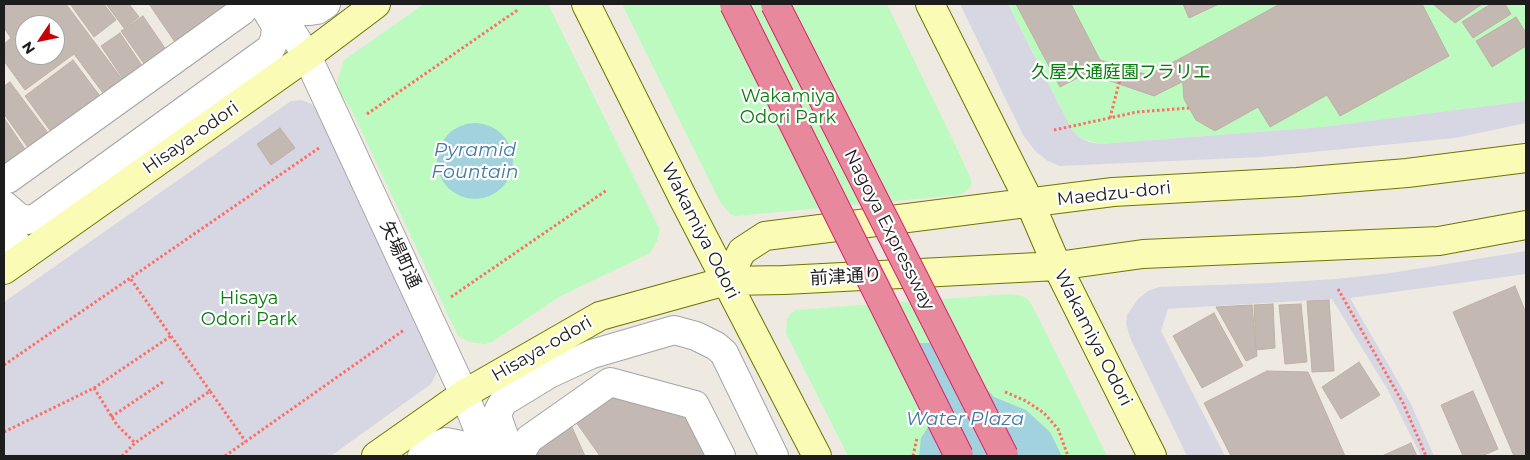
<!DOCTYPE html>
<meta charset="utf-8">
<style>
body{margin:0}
#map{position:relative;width:1530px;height:460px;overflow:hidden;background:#eeeae2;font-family:Montserrat,sans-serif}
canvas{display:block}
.frame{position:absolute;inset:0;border:5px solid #1d1d1d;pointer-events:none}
.north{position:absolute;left:15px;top:15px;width:50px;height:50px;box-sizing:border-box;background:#fff;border:1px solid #a5a5a5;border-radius:50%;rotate:236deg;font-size:14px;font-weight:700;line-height:20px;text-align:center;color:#1d1d1d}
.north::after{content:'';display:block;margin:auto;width:18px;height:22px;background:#ca0007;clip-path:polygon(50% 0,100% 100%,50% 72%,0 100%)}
</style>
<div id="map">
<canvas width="1530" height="460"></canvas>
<div class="frame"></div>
<div class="north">N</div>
</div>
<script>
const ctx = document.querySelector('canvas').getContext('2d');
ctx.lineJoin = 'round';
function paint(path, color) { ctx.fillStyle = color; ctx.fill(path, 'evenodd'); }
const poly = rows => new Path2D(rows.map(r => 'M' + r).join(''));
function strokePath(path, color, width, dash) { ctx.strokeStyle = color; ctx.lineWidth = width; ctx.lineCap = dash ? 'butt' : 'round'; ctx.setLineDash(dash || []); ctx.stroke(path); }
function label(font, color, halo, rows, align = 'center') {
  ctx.font = font + ' Montserrat,"Noto Sans JP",sans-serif'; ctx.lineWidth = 4.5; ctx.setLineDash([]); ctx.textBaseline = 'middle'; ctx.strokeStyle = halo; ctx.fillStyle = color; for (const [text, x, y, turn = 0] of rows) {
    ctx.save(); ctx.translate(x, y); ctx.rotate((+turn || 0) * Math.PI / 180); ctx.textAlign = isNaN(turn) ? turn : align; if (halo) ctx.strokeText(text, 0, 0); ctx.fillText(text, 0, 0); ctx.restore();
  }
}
paint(poly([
 [424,4,548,4,660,230,657,241,650,253,559,297,492,342,484,344,470,342,458,336,352,111,340,92,337,82,344,60],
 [622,4,887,4,961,157,971,179,971,186,965,192,959,195,736,216,731,215,720,202],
 [1008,4,1526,4,1526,101,1322,127,1100,144,1080,138,1072,130],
 [1009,294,1022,296,1028,299,1034,309,1107,456,848,456,786,333,787,319,790,314,796,310]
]), '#bdfac0');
paint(poly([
 [960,4,1008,4,1072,130,1080,138,1089,142,1100,144,1322,127,1526,101,1526,123,1455,138,1262,157,1060,166,1048,161,1036,152,1023,135],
 [302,100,311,104,318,110,438,366,436,374,431,384,331,456,4,456,4,302,291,101],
 [1526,251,1526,274,1350,298,1411,404,1434,456,1421,456,1389,392,1332,299,1168,309,1161,331,1225,456,1187,456,1131,340,1126,324,1127,315,1138,299,1148,291,1159,287,1270,283,1336,279,1391,273]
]), '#d7d7e4');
paint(poly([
 '437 161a38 38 0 1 1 76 0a38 38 0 1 1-76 0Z',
 [892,343,956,343,969,371,994,397,1026,410,1050,432,1060,452,1061,456,919,456,921,438,928,427,925,397]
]), '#a1d2dd');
const building = poly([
 [4,4,66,4,128,87,109,101,74,54,25,90,4,61,4,44,11,38,4,28,4,4],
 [25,25,55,25,55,55,25,55,25,25],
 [70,4,104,4,116,20,94,37,70,4],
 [106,4,129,4,139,17,124,28,106,4],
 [149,4,237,4,177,45,149,4],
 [1016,4,1071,4,1100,60,1087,73,1060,87,1016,4],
 [1183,4,1219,4,1189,18,1183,4],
 [1280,4,1422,4,1449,56,1340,116,1327,95,1270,127,1258,107,1215,131,1196,120,1184,99,1181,58,1280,4],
 [1433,4,1482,4,1455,23,1433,4],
 [1491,4,1505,4,1511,14,1473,38,1462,22,1491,4],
 [143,16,171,57,150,72,121,31,143,16],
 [1516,17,1526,33,1526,46,1492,67,1476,41,1516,17],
 [120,33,147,73,128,86,101,46,120,33],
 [1181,58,1182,82,1154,96,1087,73,1100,60,1148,75,1181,58],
 [73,60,106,104,57,140,25,96,73,60],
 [10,82,54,141,34,156,4,114,4,86,10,82],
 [4,118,31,158,4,174,4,118],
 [280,128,295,148,271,165,257,144,280,128],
 [1515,286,1526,313,1526,456,1514,456,1453,312,1515,286],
 [1329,300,1334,371,1312,372,1307,301,1329,300],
 [1273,304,1275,348,1256,350,1254,305,1273,304],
 [1301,304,1307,362,1285,364,1279,305,1301,304],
 [1252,305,1257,356,1246,361,1216,307,1252,305],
 [1214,313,1243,366,1202,388,1173,336,1214,313],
 [1359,362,1380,395,1341,419,1322,387,1359,362],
 [1267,371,1308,372,1345,456,1231,456,1204,403,1267,371],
 [606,391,693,411,718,456,600,456,571,415,606,391],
 [1473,391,1498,449,1482,456,1463,456,1441,405,1473,391],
 [566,414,585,456,521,456,566,414],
 [1411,443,1417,456,1382,456,1411,443]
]);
paint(building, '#c3b9b2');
strokePath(building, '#c0b0a4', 1);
const street = poly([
 [274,4,307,56,464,394,489,456],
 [293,4,303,11,310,11,317,10,326,4],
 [4,178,8,179,242,11,243,4],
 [4,205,18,217,28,220,36,218,271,48,275,38,276,26,264,6],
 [4,227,25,255],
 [422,456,438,445,446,442,461,445,478,456],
 [511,456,498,419,497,414,503,402,549,374,592,354,674,330,696,336,716,346,724,353,774,456],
 [519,456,529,439,610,382,695,405,721,456]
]);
const secondary = poly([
 [586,4,683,198,817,456],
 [930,4,1030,203,1057,266,1152,456],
 [4,270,307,56,376,4],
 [726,281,742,251,765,236,1113,192,1297,182,1407,173,1526,158],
 [376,456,464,394,600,316,726,281,784,280,1057,266,1143,254,1439,241,1526,225]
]);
strokePath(street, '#a4a4a4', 30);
strokePath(secondary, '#6d7502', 30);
strokePath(poly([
 [367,114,519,9],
 [1110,118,1125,60],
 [1054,130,1137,112,1189,108],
 [1338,289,1403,403,1426,456],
 [451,297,607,190],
 [171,336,210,391],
 [4,365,319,148],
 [94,388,117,425,135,443],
 [1005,392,1026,401,1044,413,1058,429,1068,456],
 [111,417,163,382],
 [4,432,94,388,171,336,130,278],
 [122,456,135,443,210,391,246,442],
 [225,456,404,330],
 [913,456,917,438]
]), '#fd6f65', 3, [2.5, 2.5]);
strokePath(street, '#fff', 28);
strokePath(secondary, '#fafbb4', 28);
const highwayBridge = poly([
 [734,4,959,456],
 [775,4,1004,456]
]);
strokePath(highwayBridge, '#dc2067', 30, []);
strokePath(highwayBridge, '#e8889d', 28);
label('18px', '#097d0e', '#fff', [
 ["久屋大通庭園フラリエ",1121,73],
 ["Wakamiya",788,97],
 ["Odori Park",788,118],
 ["Hisaya",249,299],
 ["Odori Park",249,320]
]);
label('18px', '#1d1d1d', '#fff', [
 ["Hisaya-odori",191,138,-35],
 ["Maedzu-dori",1114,194,-6],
 ["Nagoya Expressway",889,230,63],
 ["Wakamiya Odori",700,231,63],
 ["矢場町通",400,255,65],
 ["前津通り",846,277,-3],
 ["Wakamiya Odori",1093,338,63],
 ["Hisaya-odori",542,349,-30]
]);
label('italic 19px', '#4479a6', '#fff', [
 ["Pyramid",475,150],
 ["Fountain",475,172],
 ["Water Plaza",965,419]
]);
</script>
